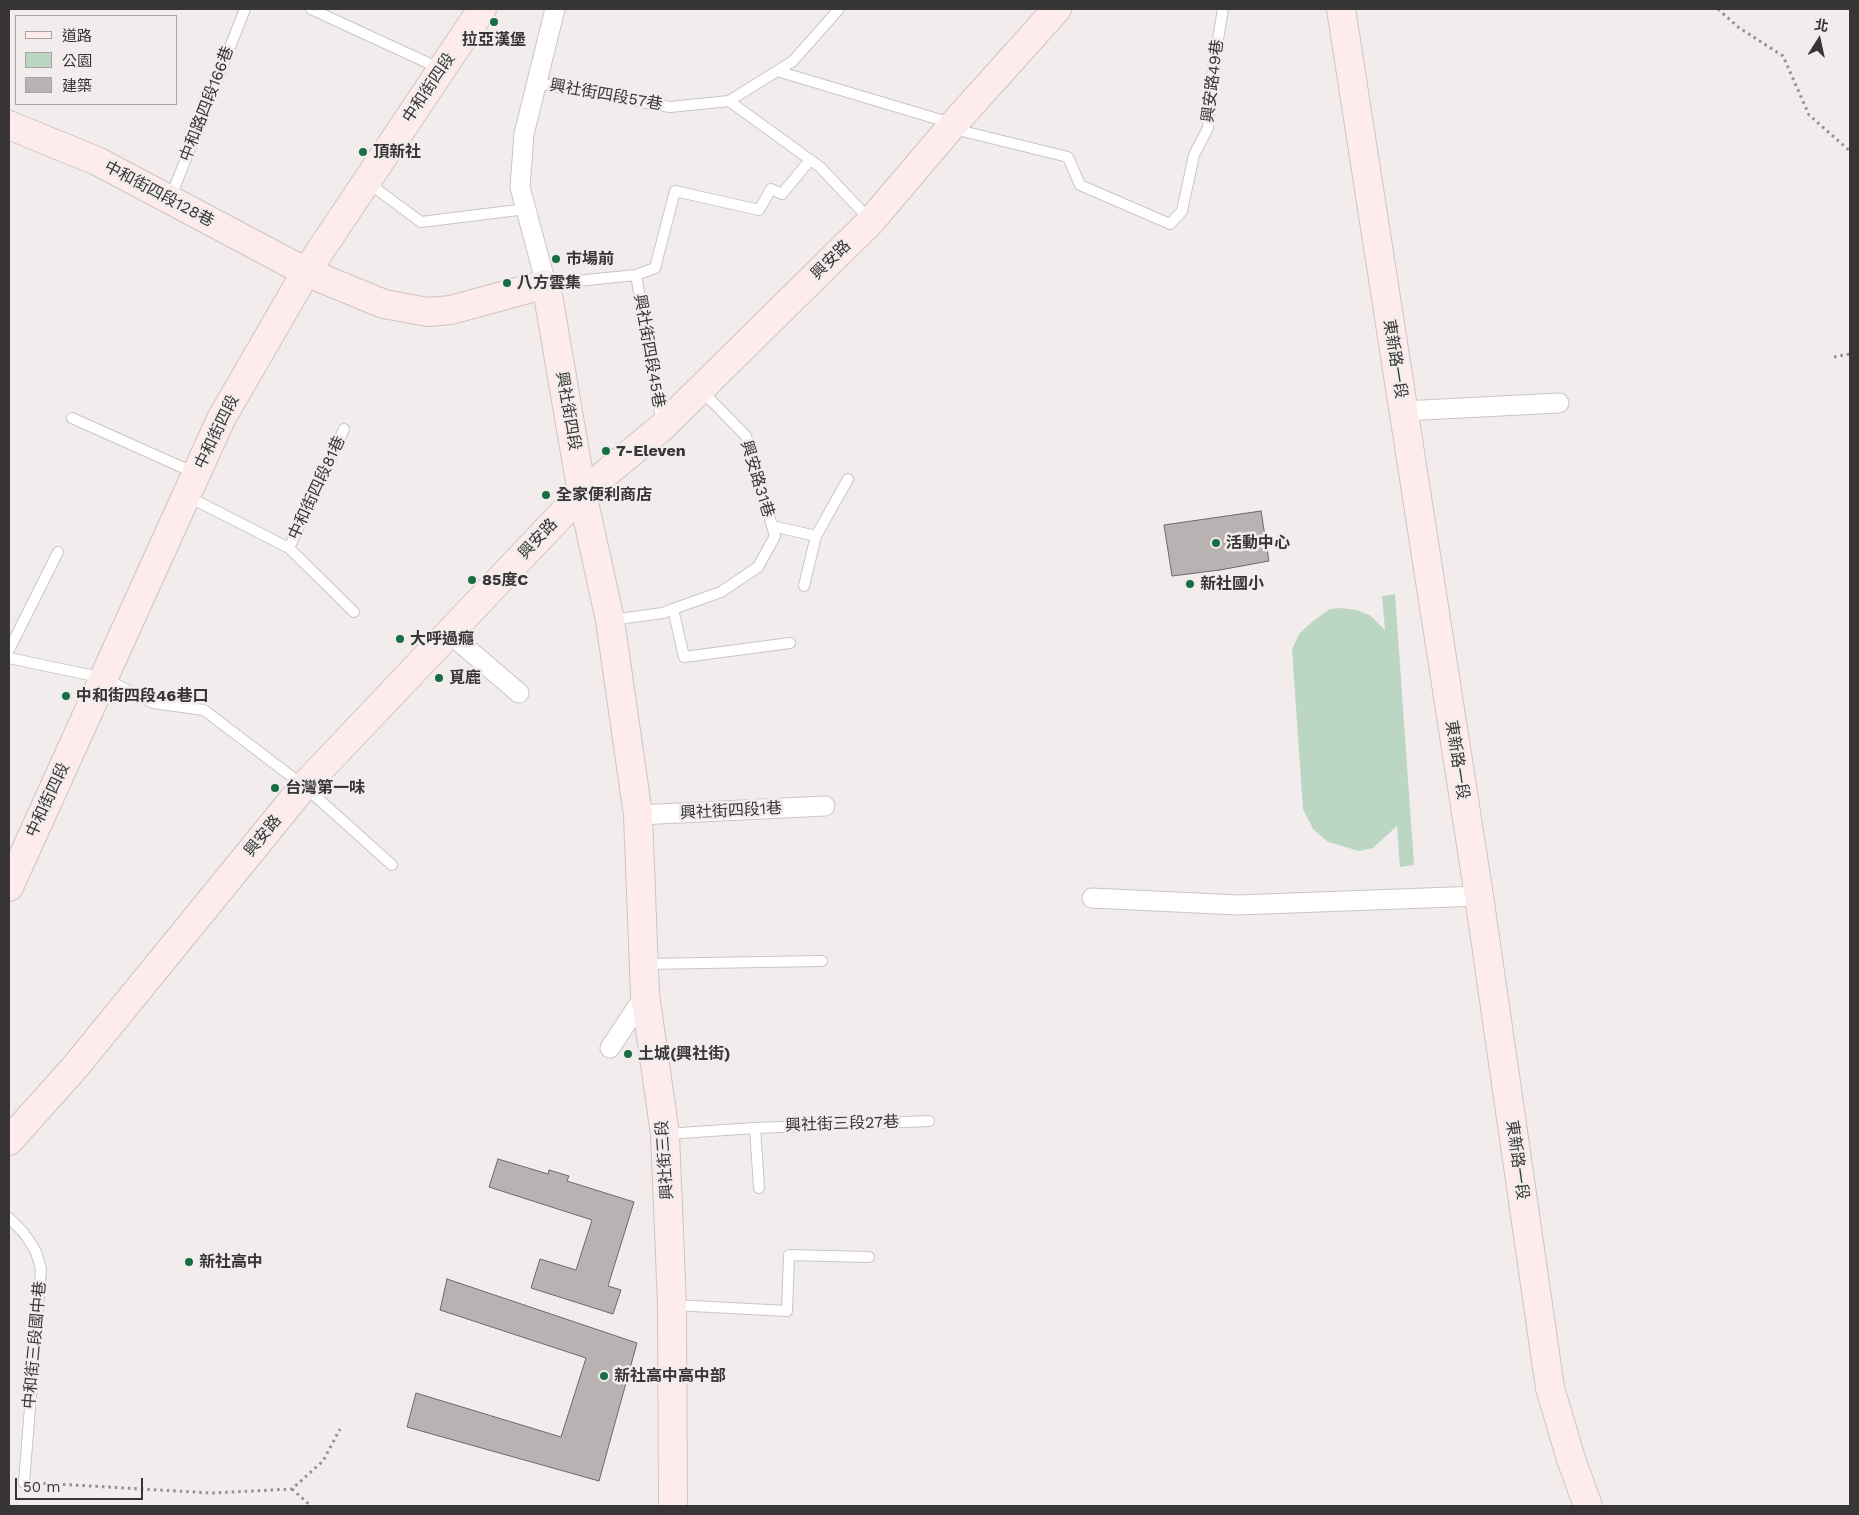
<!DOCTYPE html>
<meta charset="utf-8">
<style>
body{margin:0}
#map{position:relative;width:1859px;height:1515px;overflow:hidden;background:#f2ecec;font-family:"Work Sans","Noto Sans TC",sans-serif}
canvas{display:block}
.frame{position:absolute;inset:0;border:10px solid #373535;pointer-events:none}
.legend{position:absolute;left:15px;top:15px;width:162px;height:90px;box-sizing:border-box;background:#f2ecec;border:1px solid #a7a3a3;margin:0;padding:6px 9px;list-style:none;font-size:15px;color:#373535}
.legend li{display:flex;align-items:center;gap:10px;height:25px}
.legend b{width:25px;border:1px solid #a7a3a3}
.north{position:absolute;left:1794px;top:15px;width:50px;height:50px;-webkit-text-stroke:4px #f2ecec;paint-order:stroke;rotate:10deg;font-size:14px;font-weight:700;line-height:20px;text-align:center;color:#373535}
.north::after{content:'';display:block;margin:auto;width:18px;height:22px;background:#373535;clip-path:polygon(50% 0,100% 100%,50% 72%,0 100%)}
.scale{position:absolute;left:15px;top:1478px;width:128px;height:22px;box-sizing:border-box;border:2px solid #373535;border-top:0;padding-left:6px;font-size:15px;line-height:18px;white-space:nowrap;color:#373535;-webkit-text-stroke:4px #f2ecec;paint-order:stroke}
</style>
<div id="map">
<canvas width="1859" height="1515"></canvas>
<div class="frame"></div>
<ul class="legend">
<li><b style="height:6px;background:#feeced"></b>道路</li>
<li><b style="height:14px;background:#bcd6c4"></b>公園</li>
<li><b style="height:14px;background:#b8b2b2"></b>建築</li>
</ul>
<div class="north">北</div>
<div class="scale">50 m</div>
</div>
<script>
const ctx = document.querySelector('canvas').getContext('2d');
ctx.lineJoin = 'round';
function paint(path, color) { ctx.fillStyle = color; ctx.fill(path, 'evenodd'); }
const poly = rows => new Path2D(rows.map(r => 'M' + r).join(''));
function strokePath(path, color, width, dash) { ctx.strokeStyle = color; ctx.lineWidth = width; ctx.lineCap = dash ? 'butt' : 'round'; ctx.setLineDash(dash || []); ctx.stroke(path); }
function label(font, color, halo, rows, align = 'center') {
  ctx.font = font + ' "Work Sans","Noto Sans TC",sans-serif'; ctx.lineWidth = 5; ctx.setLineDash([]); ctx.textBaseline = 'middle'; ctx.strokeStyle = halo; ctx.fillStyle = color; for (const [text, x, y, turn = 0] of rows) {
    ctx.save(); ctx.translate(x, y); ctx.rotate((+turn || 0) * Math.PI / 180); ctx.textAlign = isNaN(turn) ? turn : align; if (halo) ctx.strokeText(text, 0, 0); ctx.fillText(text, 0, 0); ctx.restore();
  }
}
paint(poly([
 [1395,594,1414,865,1400,867,1397,826,1373,848,1359,851,1328,842,1313,829,1303,809,1292,649,1299,634,1312,622,1330,609,1340,608,1357,610,1371,616,1385,630,1382,596]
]), '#bcd6c4');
const building = poly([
 [1261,511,1269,561,1220,570,1172,576,1164,525,1261,511],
 [498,1159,548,1174,549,1170,569,1176,567,1181,634,1202,608,1286,621,1290,613,1314,531,1288,540,1259,576,1270,592,1220,489,1187,498,1159],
 [447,1279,637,1343,599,1481,407,1427,416,1393,561,1437,586,1358,440,1310,447,1279]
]);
paint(building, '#b8b2b2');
strokePath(building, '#6e6868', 1);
const lane = poly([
 [311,9,441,69],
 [777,71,951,123],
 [537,83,670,107,729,101,820,167,871,221],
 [729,101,793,61,839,9],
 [954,129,1068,157,1080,185,1170,224,1182,211,1194,155,1208,128,1212,76,1223,9],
 [367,182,421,222,526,209],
 [170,199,245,9],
 [636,275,662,424],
 [547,284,636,275,655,268,675,191,759,210,771,189,782,194,810,160],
 [72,418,195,473],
 [187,496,289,548,354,612],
 [772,526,816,536],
 [289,548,344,429],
 [804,586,816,536,848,479],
 [673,609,721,592,758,567,775,536,746,436,701,390],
 [611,620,663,613,673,609,684,657,790,643],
 [9,650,58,552],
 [9,658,104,678,153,703,204,710,304,786,392,865],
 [645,964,822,961],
 [755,1128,759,1188],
 [666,1134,755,1128,929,1121],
 [9,1218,23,1232,30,1242,36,1252,41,1269,24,1483],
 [673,1305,787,1311,789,1255,869,1257]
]);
const street = poly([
 [546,284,520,187,524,134,555,9],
 [1403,411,1559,403],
 [449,633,519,693],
 [638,815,825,806],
 [1092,898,1238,905,1479,896],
 [610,1048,645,995]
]);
const secondary = poly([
 [1341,9,1479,896,1550,1388,1571,1459,1588,1506],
 [9,125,99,162,306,272,384,304,428,312,451,310,546,284,582,493,610,620,638,815,645,995,665,1134,672,1305,673,1506],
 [9,887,221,419,306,272,482,9],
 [9,1141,76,1066,304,786,582,493,662,427,871,221,950,128,1057,9]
]);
strokePath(lane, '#cbc5c5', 12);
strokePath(street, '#cbc5c5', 21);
strokePath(secondary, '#cbc5c5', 30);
strokePath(poly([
 [1718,9,1738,27,1783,56,1809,115,1850,151],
 [1834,357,1850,354],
 [37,1483,212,1493,292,1489,323,1461,340,1429],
 [292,1489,311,1506]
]), '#949090', 3, [2.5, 4]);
strokePath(lane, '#fff', 10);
strokePath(street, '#fff', 19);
strokePath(secondary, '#feeced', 28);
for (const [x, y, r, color] of [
 [494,22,5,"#166e42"],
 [363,152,5,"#166e42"],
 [556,259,5,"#166e42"],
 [507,283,5,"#166e42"],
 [606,451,5,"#166e42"],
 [546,495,5,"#166e42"],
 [1216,543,5,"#166e42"],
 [472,580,5,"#166e42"],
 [1190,584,5,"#166e42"],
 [400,639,5,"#166e42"],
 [439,678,5,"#166e42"],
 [66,696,5,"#166e42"],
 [275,788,5,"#166e42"],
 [628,1054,5,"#166e42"],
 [189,1262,5,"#166e42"],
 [604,1376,5,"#166e42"]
]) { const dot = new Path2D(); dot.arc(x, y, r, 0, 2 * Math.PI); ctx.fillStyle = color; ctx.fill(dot); strokePath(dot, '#f2ecec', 2); }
label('bold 16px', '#373535', '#f2ecec', [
 ["拉亞漢堡",494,40,"center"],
 ["頂新社",373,152],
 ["市場前",566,259],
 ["八方雲集",517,283],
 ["7-Eleven",616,451],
 ["全家便利商店",556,495],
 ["活動中心",1226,543],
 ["85度C",482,580],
 ["新社國小",1200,584],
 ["大呼過癮",410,639],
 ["覓鹿",449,678],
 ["中和街四段46巷口",76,696],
 ["台灣第一味",285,788],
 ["土城(興社街)",638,1054],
 ["新社高中",199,1262],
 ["新社高中高中部",614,1376]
], 'left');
label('16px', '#373535', '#f2ecec', [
 ["興安路49巷",1213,81,-83],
 ["中和街四段",429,88,-56],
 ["興社街四段57巷",606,95,10],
 ["中和路四段166巷",207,104,-69],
 ["中和街四段128巷",159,194,28],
 ["興安路",831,260,-45],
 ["興社街四段45巷",649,351,80],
 ["東新路一段",1395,359,81],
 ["興社街四段",568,411,80],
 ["中和街四段",217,432,-64],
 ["興安路31巷",757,479,73],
 ["中和街四段81巷",317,488,-65],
 ["興安路",538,539,-47],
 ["東新路一段",1457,760,81],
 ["中和街四段",48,800,-65],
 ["興社街四段1巷",731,811,-3],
 ["興安路",263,836,-51],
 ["興社街三段27巷",842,1124,-2],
 ["興社街三段",665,1160,-94],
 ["東新路一段",1517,1160,82],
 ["中和街三段國中巷",35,1345,-85]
]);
</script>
